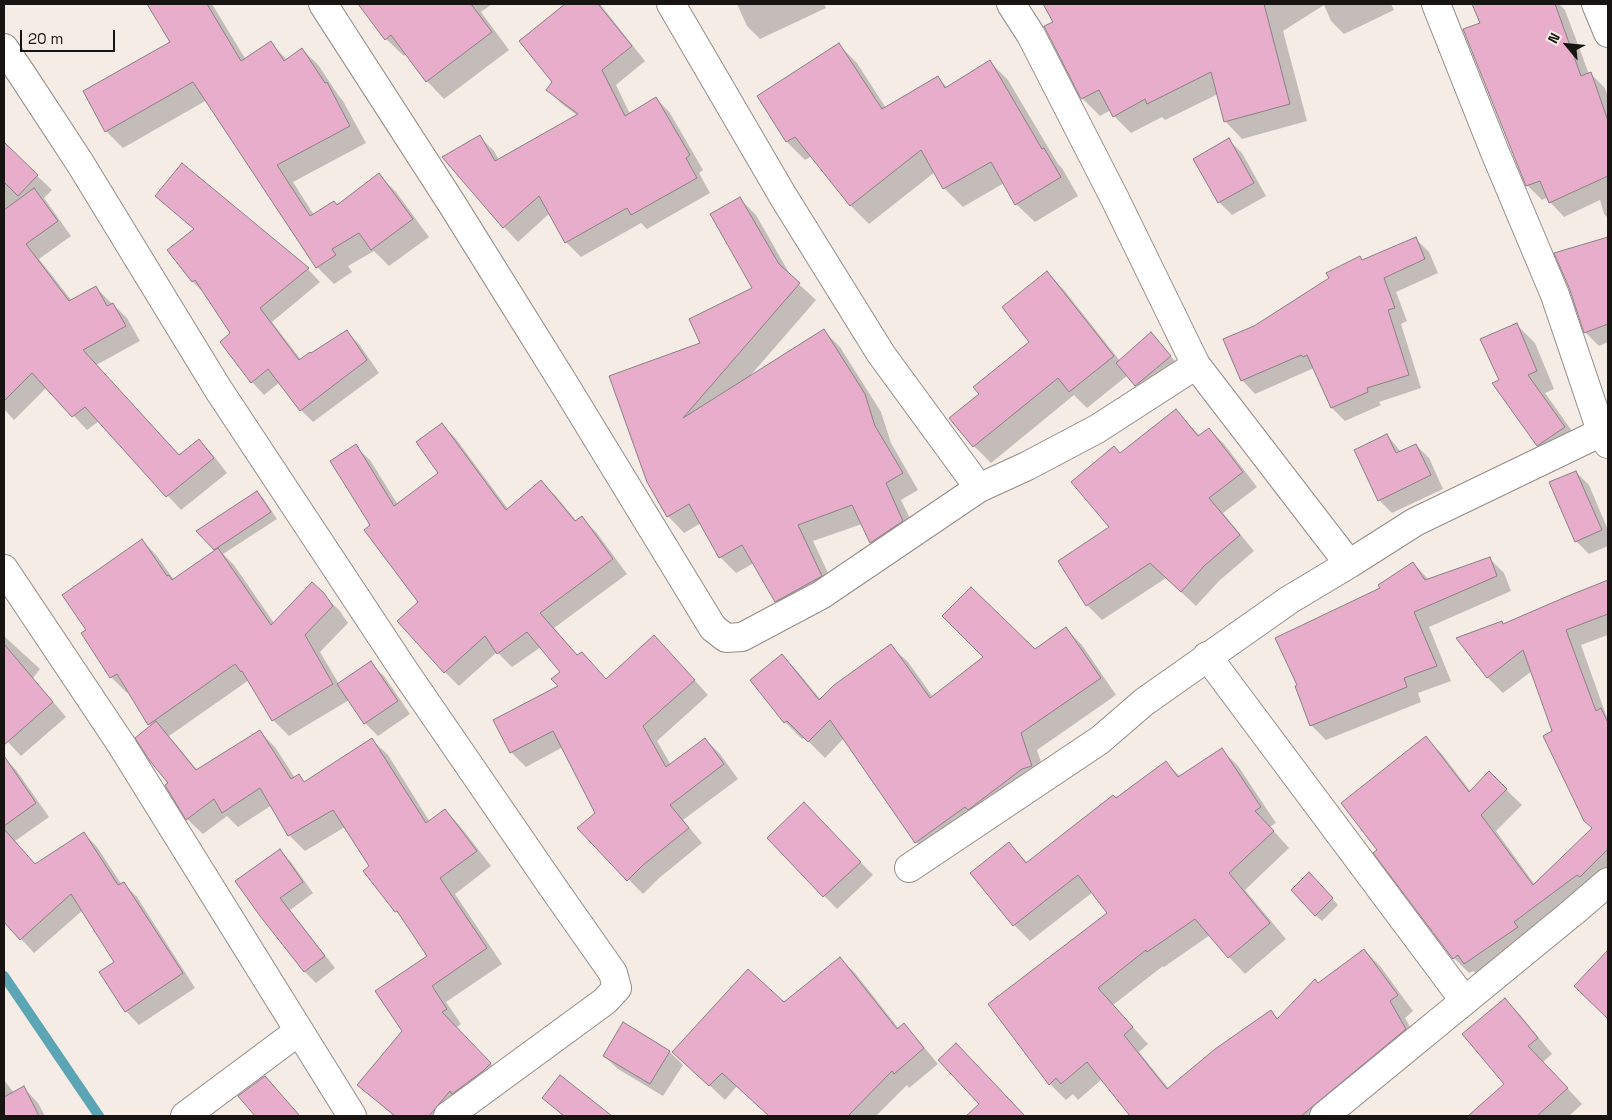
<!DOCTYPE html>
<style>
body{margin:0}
#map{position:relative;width:1612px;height:1120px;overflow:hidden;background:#f5ece6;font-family:"Space Grotesk",sans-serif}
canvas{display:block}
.frame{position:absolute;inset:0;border:5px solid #171412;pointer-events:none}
.north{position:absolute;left:1542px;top:20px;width:50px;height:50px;-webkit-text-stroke:4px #f5ece6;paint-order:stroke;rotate:298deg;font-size:14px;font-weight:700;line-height:20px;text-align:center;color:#171412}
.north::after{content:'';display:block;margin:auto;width:18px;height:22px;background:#171412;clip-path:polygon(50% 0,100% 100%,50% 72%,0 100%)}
.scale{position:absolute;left:20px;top:30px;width:95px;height:22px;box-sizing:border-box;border:2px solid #171412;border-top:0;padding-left:6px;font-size:15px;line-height:18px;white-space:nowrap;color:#171412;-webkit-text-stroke:4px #f5ece6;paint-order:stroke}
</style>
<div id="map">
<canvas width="1612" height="1120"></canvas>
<div class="frame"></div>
<div class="north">N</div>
<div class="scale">20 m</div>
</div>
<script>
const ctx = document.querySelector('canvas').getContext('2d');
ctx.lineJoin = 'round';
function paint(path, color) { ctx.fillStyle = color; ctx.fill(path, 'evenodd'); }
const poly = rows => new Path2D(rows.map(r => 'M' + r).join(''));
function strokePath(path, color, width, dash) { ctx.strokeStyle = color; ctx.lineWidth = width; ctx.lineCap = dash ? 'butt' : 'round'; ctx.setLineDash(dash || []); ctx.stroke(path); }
paint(poly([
 [149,4,212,4,246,60,271,43,287,60,302,49,319,66,338,95,343,101,366,143,293,182,314,215,338,206,379,175,396,192,429,237,389,266,374,251,348,266,352,272,334,284,317,267,207,100,123,148,106,131,171,42],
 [360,4,492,4,481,12,509,50,444,99,427,81,406,54,404,56,386,39],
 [567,4,600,4,645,61,616,85,630,114,656,98,670,113,703,170,699,173,710,193,647,229,641,223,581,257,566,242,550,213,518,242,504,227,480,137,494,151,499,160,578,116,562,104,548,90,554,82,521,41],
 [737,4,824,4,826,8,760,39,747,26],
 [1045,4,1391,4,1394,10,1344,34,1331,21,1324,5,1283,31,1307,121,1242,139,1225,121,1218,94,1165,120,1162,117,1131,133,1114,116,1111,110,1100,116,1082,98,1055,23],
 [1474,4,1559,4,1565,10,1589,74,1591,74,1605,88,1608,97,1608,218,1604,214,1600,200,1564,217,1550,202,1548,197,1542,200,1527,185,1481,23],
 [838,44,857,63,886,108,937,77,948,88,990,62,1008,80,1058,164,1062,168,1078,196,1035,222,1016,204,1004,183,963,207,944,188,935,172,869,224,851,206,812,156,805,160,787,142,758,97],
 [1229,140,1242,153,1266,196,1232,215,1219,202],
 [9,149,52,190,44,198,71,236,39,259,72,301,96,288,127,318,140,341,96,365,180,456,199,441,213,455,227,473,181,510,99,421,87,430,47,387,14,420,4,409,4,154],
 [182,165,308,269,320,282,272,322,301,360,347,332,359,344,379,373,313,422,301,410,280,382,264,395,252,382,232,334,205,294,193,282,169,250,195,230,157,196],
 [740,199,756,215,792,278,816,300,750,376,823,330,840,347,881,412,891,443,918,490,901,500,919,537,887,559,871,543,862,524,813,541,837,592,792,618,776,601,754,563,736,573,720,557,701,523,684,533,668,516,648,481,702,344,754,289],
 [1416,239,1429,252,1438,273,1396,292,1407,321,1401,324,1421,388,1379,402,1381,405,1345,421,1332,408,1314,368,1255,394,1242,380,1254,327,1331,279,1360,257,1363,261],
 [1606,239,1608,241,1608,342,1599,346,1585,332,1571,290],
 [1047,273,1064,290,1120,361,1151,334,1183,370,1150,398,1128,375,1087,408,1074,395,991,463,974,446,980,394,1031,342],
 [1517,325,1535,343,1554,389,1545,393,1582,445,1556,463,1538,445,1501,380],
 [1176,411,1200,436,1209,429,1224,444,1257,487,1223,513,1254,551,1219,581,1196,606,1166,578,1102,620,1087,605,1111,528,1120,454],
 [442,424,456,439,508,509,541,482,556,496,577,522,582,518,596,532,627,574,554,628,578,656,607,680,668,651,708,695,657,741,671,765,705,739,720,754,738,779,683,820,702,843,658,879,643,894,579,829,596,814,563,747,526,767,511,752,494,721,560,686,561,672,541,647,512,667,497,652,459,686,445,672,420,602,371,526,355,446,370,460,398,505,440,474],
 [1387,435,1401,452,1416,445,1429,458,1443,489,1392,513,1379,500],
 [1576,472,1589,485,1608,530,1608,546,1589,554,1576,541],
 [257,492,263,498,277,519,223,554,234,565,274,623,312,584,339,610,348,623,320,652,339,684,370,663,384,676,410,714,378,736,365,723,349,700,289,736,273,720,249,680,169,736,198,771,260,732,275,747,295,778,299,776,306,783,372,740,388,755,430,822,445,810,460,826,491,866,455,894,502,964,446,1002,461,1024,456,1028,506,1079,457,1116,394,1116,359,1085,404,1031,428,956,405,921,396,911,371,867,345,827,305,851,289,835,272,805,238,827,227,816,203,834,187,819,170,783,151,726,129,691,127,693,111,677,88,630,142,540,157,556,174,580,216,551,198,531],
 [1489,558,1504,573,1511,591,1429,627,1451,681,1418,693,1421,702,1326,740,1311,725,1382,589,1413,563,1429,580],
 [1608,582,1608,635,1581,645,1606,715,1608,717,1608,879,1481,978,1473,971,1469,973,1454,958,1379,850,1426,738,1441,753,1471,792,1489,773,1522,805,1496,831,1535,885,1593,829,1554,732,1532,671,1503,693,1488,678,1458,639,1502,622,1504,625,1568,597],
 [1066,629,1082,645,1116,695,1037,750,1048,783,932,858,916,842,844,738,825,758,804,737,802,739,785,722,751,680,781,655,798,672,821,700,891,646,908,662,933,697,1035,650],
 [4,636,40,669,33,678,66,717,21,756,4,738],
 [1222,750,1238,766,1276,823,1270,827,1289,848,1245,890,1286,939,1245,974,1229,957,1210,935,1164,967,1163,966,1113,1005,1148,1044,1139,1052,1169,1089,1270,1011,1278,1019,1318,984,1364,950,1380,966,1413,1011,1405,1018,1421,1046,1337,1116,1132,1116,1102,1079,1078,1100,1073,1094,1066,1100,1050,1084,990,1004,1109,913,1093,892,1030,941,1014,925,1009,844,1028,863,1166,763,1181,777],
 [4,757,16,770,49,817,15,841,36,865,84,833,97,847,122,885,123,883,137,897,195,988,139,1025,126,1011,116,962,83,910,34,953,4,920],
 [817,817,873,875,837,909,768,838],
 [280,851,291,862,313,893,290,910,335,968,316,983,305,972,261,915],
 [1315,880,1338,905,1322,921,1315,915],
 [1606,954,1608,956,1608,1017,1576,986],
 [840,959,855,973,899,1029,904,1025,918,1040,938,1064,909,1088,907,1085,876,1116,770,1116,737,1086,725,1100,689,1066,784,1004],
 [1505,1000,1521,1016,1552,1054,1543,1062,1582,1104,1569,1116,1470,1116,1506,1084],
 [624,1024,670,1052,683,1065,663,1096,618,1069,604,1056],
 [968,1057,1024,1116,968,1116,980,1104],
 [265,1077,278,1091,300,1116,257,1116,239,1097],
 [4,1080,14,1093,24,1088,38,1103,45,1116,4,1116],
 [544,1098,600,1109,608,1116,561,1116,562,1115]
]), '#0003');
strokePath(poly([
 [4,976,99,1116]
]), '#5ca5b5', 10);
const building = poly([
 [147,4,207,4,241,61,271,41,284,61,302,48,325,83,327,82,350,126,277,165,310,216,334,201,337,205,379,173,413,219,371,250,359,233,332,249,336,255,316,268,193,82,105,132,83,91,170,42,147,4],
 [358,4,471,4,492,32,426,82,391,35,385,40,358,4],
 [565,4,598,4,632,46,602,70,625,116,656,97,690,155,686,158,697,178,631,215,627,208,565,243,539,196,503,228,442,157,480,135,495,161,578,114,546,90,552,82,519,41,565,4],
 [1043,4,1264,4,1290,104,1224,122,1211,72,1147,104,1145,99,1113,117,1099,90,1081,99,1044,26,1053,22,1043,4],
 [1472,4,1555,4,1581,76,1591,72,1608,121,1608,176,1549,203,1540,181,1526,186,1463,29,1480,23,1472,4],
 [839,43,882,109,938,76,945,88,990,60,1042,149,1044,148,1061,177,1015,205,991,162,943,189,921,150,850,206,795,137,786,142,757,96,839,43],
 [1229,138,1254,183,1218,203,1193,159,1229,138],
 [4,142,38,175,18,196,4,182,4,142],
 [182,163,309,268,260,308,299,360,310,352,311,353,347,330,367,360,300,411,268,369,251,383,220,342,230,333,195,280,192,282,167,250,194,229,155,196,182,163],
 [34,188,58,221,26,244,69,301,96,286,107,306,113,303,126,326,83,350,179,455,199,439,214,458,166,497,85,407,72,417,32,373,4,401,4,210,34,188],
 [740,197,779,264,800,283,683,418,824,329,865,394,875,426,903,473,886,483,903,521,870,543,852,505,798,525,822,576,775,602,742,545,719,558,689,504,667,517,647,482,609,376,700,343,689,319,752,288,710,214,740,197],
 [1416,237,1425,259,1384,278,1395,308,1388,310,1409,375,1367,388,1368,392,1331,408,1307,355,1303,357,1301,355,1241,381,1223,339,1254,326,1329,278,1326,273,1360,256,1362,260,1416,237],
 [1608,237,1608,324,1584,333,1570,290,1554,253,1608,237],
 [1047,271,1114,356,1069,392,1058,378,973,447,949,418,979,394,973,387,1029,342,1002,307,1047,271],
 [1517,323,1537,371,1528,375,1565,427,1537,446,1492,383,1499,380,1480,339,1517,323],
 [1151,332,1171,356,1135,386,1116,363,1151,332],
 [1176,409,1198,436,1209,428,1243,472,1209,498,1240,535,1204,566,1181,592,1150,563,1086,606,1058,561,1109,527,1071,482,1114,446,1120,453,1176,409],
 [442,423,506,510,541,480,575,521,582,516,613,559,540,613,577,655,582,652,606,679,654,635,695,680,643,726,666,767,705,738,724,764,670,805,689,828,643,865,627,881,577,828,595,813,553,731,510,753,493,720,558,686,551,679,560,672,527,632,497,654,485,636,444,673,397,621,418,602,364,530,370,525,330,461,356,444,394,506,438,473,416,442,442,423],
 [1387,434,1396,453,1416,444,1431,475,1378,501,1354,450,1387,434],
 [1576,471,1602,530,1575,542,1549,482,1576,471],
 [257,491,271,512,214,550,196,531,257,491],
 [142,539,167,576,169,575,172,580,218,548,271,625,312,582,324,593,333,606,305,635,333,684,272,721,242,671,241,672,235,664,148,725,117,674,110,678,81,633,86,630,62,595,142,539],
 [1490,557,1497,576,1414,612,1437,666,1404,678,1407,687,1310,726,1295,686,1297,685,1275,638,1380,588,1378,585,1413,562,1425,580,1490,557],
 [1608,580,1608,614,1566,630,1596,711,1601,708,1608,723,1608,849,1580,877,1577,875,1514,922,1518,927,1464,964,1458,955,1453,959,1373,853,1377,850,1341,803,1426,736,1469,792,1489,771,1507,789,1481,815,1533,885,1592,828,1584,821,1543,736,1552,731,1523,650,1487,678,1456,638,1502,621,1503,624,1568,596,1608,580],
 [971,587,1035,649,1066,627,1101,678,1021,733,1032,766,1022,769,968,810,965,807,915,843,830,720,808,742,787,721,784,723,750,680,782,654,819,700,834,685,891,644,930,698,983,657,942,616,971,587],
 [4,644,53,702,4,745,4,644],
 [371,661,398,701,364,724,337,684,371,661],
 [156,721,196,770,260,730,291,779,299,774,304,782,372,738,426,823,445,809,477,851,440,878,487,948,432,986,447,1009,442,1012,491,1063,483,1071,452,1094,450,1091,429,1116,395,1116,357,1085,402,1031,375,991,427,956,397,911,395,912,363,871,369,866,333,810,288,836,260,788,222,813,214,799,186,820,165,785,168,783,150,761,135,738,156,721],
 [1222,748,1261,807,1255,811,1274,831,1229,873,1270,923,1228,958,1195,919,1147,952,1146,950,1098,988,1133,1027,1124,1035,1167,1089,1215,1049,1271,1010,1277,1019,1315,979,1318,983,1364,949,1398,995,1390,1001,1406,1029,1301,1116,1130,1116,1087,1062,1061,1084,1056,1078,1049,1085,988,1004,1107,913,1078,875,1013,926,970,873,1009,842,1026,863,1113,795,1116,798,1166,761,1178,777,1222,748],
 [4,756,36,803,4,826,4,756],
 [804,802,861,862,823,897,767,838,804,802],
 [4,829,35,864,84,832,118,885,124,882,183,973,125,1012,99,972,114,962,71,894,20,940,4,922,4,829],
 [280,849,303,882,280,898,325,956,304,972,260,916,235,881,280,849],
 [1309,872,1333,898,1315,916,1291,890,1309,872],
 [1608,950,1608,1019,1574,986,1608,950],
 [840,957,897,1029,904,1023,924,1048,894,1074,892,1071,848,1116,769,1116,722,1073,709,1086,672,1052,748,969,784,1002,840,957],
 [1505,998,1538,1038,1528,1046,1568,1088,1537,1116,1468,1116,1504,1084,1462,1034,1505,998],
 [623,1022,670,1051,650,1084,603,1056,623,1022],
 [956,1043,1025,1116,966,1116,979,1104,938,1060,956,1043],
 [560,1075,612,1116,564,1116,542,1098,560,1075],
 [265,1076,300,1116,255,1116,238,1096,265,1076],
 [24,1086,39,1116,4,1116,4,1097,24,1086]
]);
paint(building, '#e8adca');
strokePath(building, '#898084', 1);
const minor = poly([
 [323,4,452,204,566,387,713,628,726,638,742,637,821,595,979,488,1027,466,1097,429,1196,365],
 [671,4,783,196,881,354,979,488],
 [1011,4,1031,35,1115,199,1196,365,1349,564],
 [1436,4,1494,150,1555,295,1601,431,1608,444],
 [1596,4,1608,33],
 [4,48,21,73,80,163,218,389,405,672,554,889,613,973,617,988,605,1001,448,1116],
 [4,569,121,744,352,1116],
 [1207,656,1464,1000],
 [909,868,1100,740,1144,702,1289,600,1349,564,1415,522,1608,429],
 [185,1116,299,1031],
 [1324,1116,1573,912,1608,882]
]);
strokePath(minor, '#948c87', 30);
strokePath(minor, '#fff', 28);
</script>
